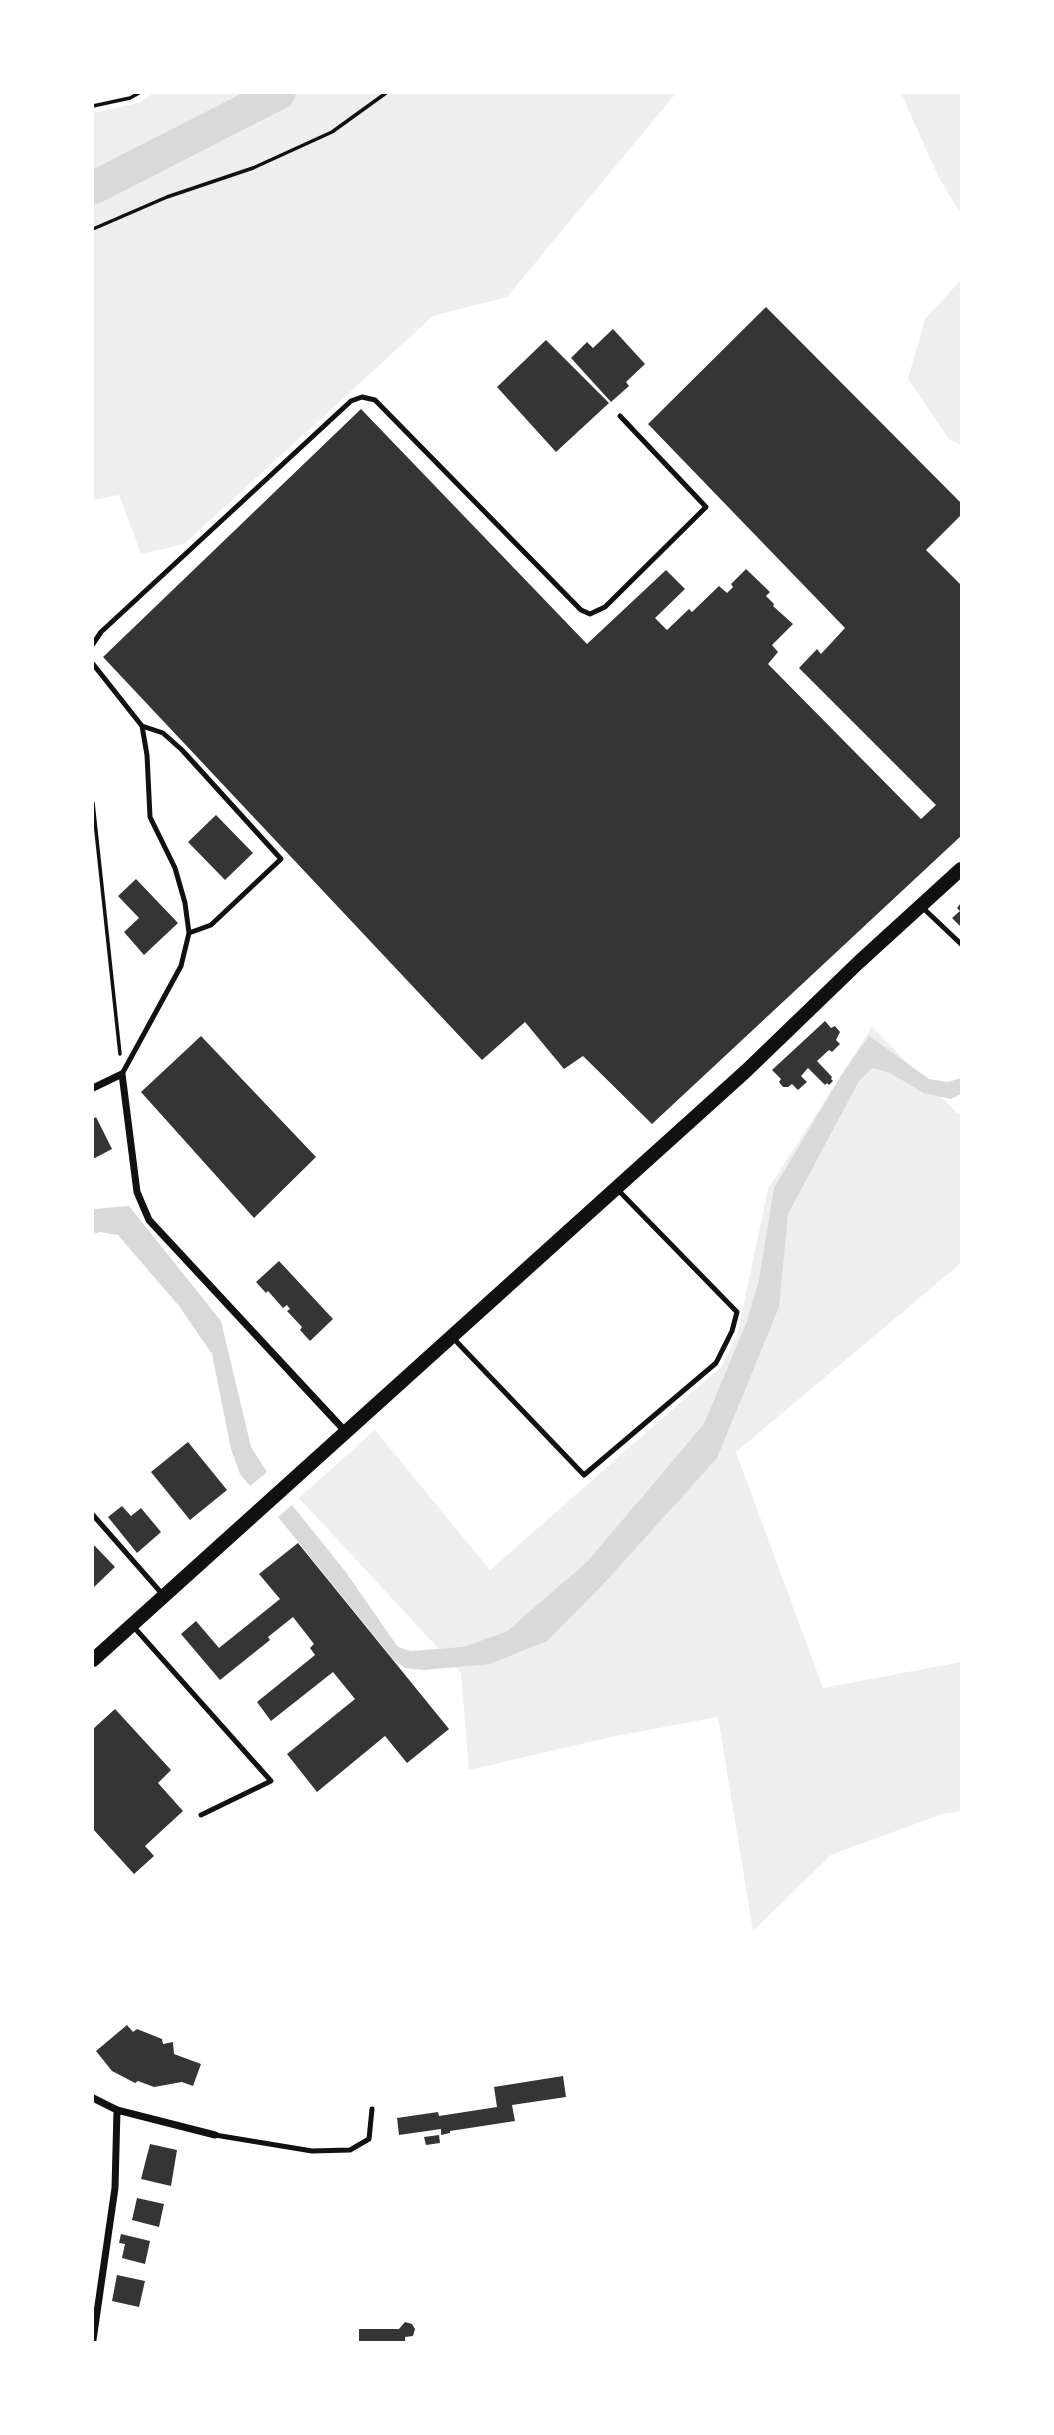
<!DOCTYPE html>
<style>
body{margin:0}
#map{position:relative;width:1054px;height:2435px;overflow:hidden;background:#fff;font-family:"Sofia Sans Condensed",sans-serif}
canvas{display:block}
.frame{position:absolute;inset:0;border:94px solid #fff;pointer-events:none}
</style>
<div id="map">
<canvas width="1054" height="2435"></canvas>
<div class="frame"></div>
</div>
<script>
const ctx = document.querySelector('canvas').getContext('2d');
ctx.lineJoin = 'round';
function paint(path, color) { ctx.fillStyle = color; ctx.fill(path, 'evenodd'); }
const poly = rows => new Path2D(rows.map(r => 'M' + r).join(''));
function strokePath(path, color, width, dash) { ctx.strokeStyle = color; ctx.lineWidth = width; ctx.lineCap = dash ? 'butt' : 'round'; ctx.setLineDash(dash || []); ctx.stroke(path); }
paint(poly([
 [154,93,676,93,507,297,433,316,184,544,141,554,119,495,93,500,93,113,138,103],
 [901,93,961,93,961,214,938,176],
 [961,280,961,445,949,439,908,379,925,319],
 [872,1027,958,1114,961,1111,961,1263,736,1452,823,1688,961,1662,961,1811,942,1814,831,1855,753,1931,718,1717,611,1737,469,1770,461,1673,299,1498,375,1430,490,1570,721,1367,737,1336,768,1189]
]), '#eee');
paint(poly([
 [869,1036,929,1079,948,1082,961,1078,961,1094,951,1099,924,1093,890,1073,873,1068,859,1081,788,1214,779,1307,717,1458,608,1579,547,1641,490,1664,424,1670,405,1668,393,1659,278,1517,292,1505,345,1571,398,1647,410,1651,463,1647,506,1632,587,1562,704,1424,747,1321,759,1280,774,1188,841,1076],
 [129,1206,221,1321,251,1447,267,1472,250,1486,240,1474,231,1449,212,1354,179,1306,118,1235,100,1232,93,1234,93,1209]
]), '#d9d9d9');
strokePath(poly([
 [93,188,279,93]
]), '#d9d9d9', 33);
paint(poly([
 [766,307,961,503,961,515,926,550,961,585,961,836,652,1124,583,1056,564,1069,525,1022,482,1060,103,657,361,409,587,644,666,570,685,589,655,618,667,630,689,609,692,612,719,586,727,593,733,587,731,584,746,569,770,592,766,596,774,604,773,606,793,624,772,645,778,652,768,664,921,819,936,805,799,668,817,649,821,654,845,628,648,424],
 [613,329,645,364,626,382,629,386,611,402,571,358,587,342,593,348],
 [546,340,609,403,556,452,497,387],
 [216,815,253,853,225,880,188,842],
 [136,879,178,923,144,955,124,932,139,918,118,896],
 [961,903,961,927,952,918,960,911,957,908],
 [825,1021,831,1028,835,1026,840,1032,836,1040,840,1044,832,1052,829,1050,817,1061,832,1077,831,1079,833,1081,829,1085,827,1083,825,1085,808,1068,801,1076,807,1082,798,1090,792,1084,788,1087,783,1087,779,1082,781,1079,772,1070],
 [201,1036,316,1157,254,1218,141,1092],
 [96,1117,112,1149,93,1159,93,1119],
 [279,1261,333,1319,310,1341,300,1330,302,1327,287,1311,290,1309,287,1305,283,1308,268,1291,266,1293,256,1282],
 [188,1442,227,1490,190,1520,151,1472],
 [122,1506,131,1516,141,1508,161,1532,137,1553,108,1517],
 [298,1543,449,1729,407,1763,385,1736,317,1792,287,1754,355,1699,333,1672,271,1721,257,1702,315,1655,310,1648,314,1644,293,1617,268,1637,270,1640,220,1680,181,1634,196,1621,219,1648,280,1599,259,1574],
 [93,1544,115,1567,94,1587,93,1585],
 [115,1709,171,1770,158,1783,183,1811,145,1846,154,1856,134,1874,93,1829,93,1729],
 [127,2025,133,2032,137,2029,162,2039,163,2044,173,2042,174,2054,201,2064,193,2086,182,2082,154,2087,138,2081,135,2083,112,2071,96,2051],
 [563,2076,566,2097,512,2105,515,2121,450,2131,450,2133,441,2135,441,2129,399,2135,397,2118,438,2112,439,2116,497,2107,494,2087],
 [439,2135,440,2143,426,2145,424,2137],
 [150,2144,177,2150,171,2186,141,2179],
 [137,2198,164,2204,159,2227,132,2220],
 [121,2234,150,2241,145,2264,122,2258,125,2244,119,2243],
 [117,2275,145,2281,139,2307,112,2301],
 [405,2322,412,2324,415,2329,413,2336,405,2337,405,2342,359,2342,359,2329,399,2329]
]), '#353535');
strokePath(poly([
 [93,106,130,98,139,93],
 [93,229,167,197,253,168,332,132,386,93],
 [93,803,120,1054]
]), '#111', 3.5);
strokePath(poly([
 [93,644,101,632,351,401,362,397,375,400,581,610,590,614,605,607,706,507,620,416],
 [93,664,142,726,147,755,150,817,175,868,185,903,189,933,181,966,122,1074],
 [142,726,163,733,182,750,281,859,211,925,189,933],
 [923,908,961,944],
 [453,1338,584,1475,716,1363,732,1331,737,1312,618,1190],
 [93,1515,164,1596],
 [132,1625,271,1781,201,1815],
 [215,2135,312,2151,350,2150,369,2139,372,2109]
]), '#111', 5);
strokePath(poly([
 [93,1088,122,1074,137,1192,149,1220,345,1431],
 [93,2098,117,2110,215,2135],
 [93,2340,115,2188,117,2110]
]), '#111', 7);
strokePath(poly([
 [93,1660,746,1071,859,962,961,869]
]), '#111', 14);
</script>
